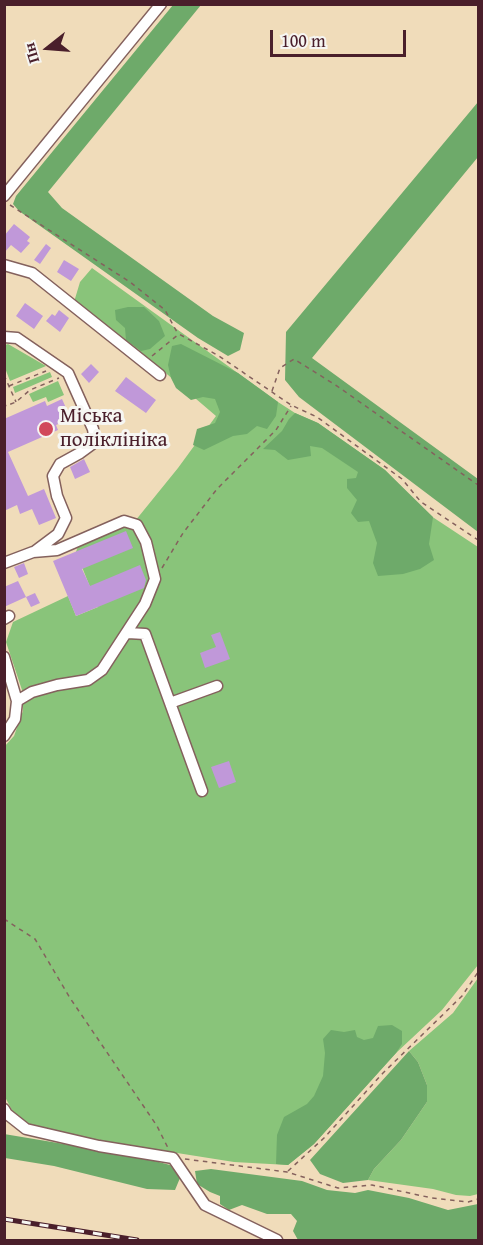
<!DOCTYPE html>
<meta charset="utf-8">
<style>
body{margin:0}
#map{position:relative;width:483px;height:1245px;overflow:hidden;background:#f0dcba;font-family:"Gentium Book Plus",serif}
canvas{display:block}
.frame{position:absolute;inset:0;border:6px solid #4a1f2b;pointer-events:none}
.north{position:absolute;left:18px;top:18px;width:60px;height:60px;-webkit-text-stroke:4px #f6f6f2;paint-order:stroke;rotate:253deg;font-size:16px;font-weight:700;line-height:24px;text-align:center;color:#4a1f2b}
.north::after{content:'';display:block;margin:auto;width:21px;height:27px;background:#4a1f2b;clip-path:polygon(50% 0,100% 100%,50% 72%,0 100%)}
.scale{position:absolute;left:270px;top:30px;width:136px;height:27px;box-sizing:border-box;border:3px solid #4a1f2b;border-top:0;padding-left:8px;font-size:18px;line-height:21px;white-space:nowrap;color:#4a1f2b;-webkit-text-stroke:4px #f6f6f2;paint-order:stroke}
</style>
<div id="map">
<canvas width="483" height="1245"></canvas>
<div class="frame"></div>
<div class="north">Пн</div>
<div class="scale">100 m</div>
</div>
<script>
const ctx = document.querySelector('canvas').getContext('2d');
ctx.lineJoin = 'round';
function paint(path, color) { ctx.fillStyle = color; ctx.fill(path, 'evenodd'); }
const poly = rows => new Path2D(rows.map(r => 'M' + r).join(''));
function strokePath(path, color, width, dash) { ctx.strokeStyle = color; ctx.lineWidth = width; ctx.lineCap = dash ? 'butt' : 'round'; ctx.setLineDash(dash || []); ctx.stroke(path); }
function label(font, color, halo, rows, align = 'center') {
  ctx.font = font + ' "Gentium Book Plus",serif'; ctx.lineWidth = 6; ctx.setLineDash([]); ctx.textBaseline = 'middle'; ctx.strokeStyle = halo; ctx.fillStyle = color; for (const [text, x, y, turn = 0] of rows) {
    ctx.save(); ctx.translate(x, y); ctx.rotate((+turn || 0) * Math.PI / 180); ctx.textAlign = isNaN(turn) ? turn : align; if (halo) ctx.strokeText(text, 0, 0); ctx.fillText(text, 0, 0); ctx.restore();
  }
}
paint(poly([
 [92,268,278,402,295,413,318,423,385,470,428,514,478,547,478,965,442,1010,396,1053,314,1144,288,1165,234,1162,76,1137,33,1126,14,1114,5,1097,4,747,14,736,23,711,22,690,6,642,13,622,68,596,76,616,98,607,76,552,78,546,112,530,131,526,178,468,216,416,161,369,74,302,80,282],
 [8,344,46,366,10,381,5,368,5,345],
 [50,372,52,377,15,393,13,387],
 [58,381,64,395,48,402,46,397,33,402,29,394],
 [478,978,478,1194,470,1196,456,1195,433,1189,368,1180,374,1169,401,1140,427,1102,427,1085,418,1062,409,1051,453,1013]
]), '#89c47a');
paint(poly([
 [173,5,201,5,48,192,62,208,213,316,244,333,240,350,228,356,198,338,19,211,13,204,16,196],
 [478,102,478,157,312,358,478,479,478,532,299,397,285,380,286,332],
 [128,307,144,307,159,321,165,336,150,349,141,351,126,340,125,328,116,320,115,310],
 [181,344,238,373,278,402,276,416,267,429,257,426,247,434,233,436,204,450,193,445,197,429,215,423,220,412,215,399,203,397,191,400,176,388,171,378,168,365,172,346],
 [295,413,318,423,385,470,433,517,429,544,434,560,420,569,403,574,378,576,373,563,377,543,369,521,358,522,351,513,357,500,347,488,347,479,356,478,358,472,322,448,310,446,311,456,288,460,275,450,263,449,282,431,289,419],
 [392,1025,402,1031,402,1044,396,1053,314,1144,288,1165,276,1164,277,1135,284,1117,307,1104,314,1096,323,1076,325,1053,323,1039,331,1030,344,1032,355,1030,357,1037,364,1040,373,1038,378,1026],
 [409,1051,418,1062,427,1085,427,1102,401,1140,374,1169,368,1180,343,1183,320,1174,310,1160],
 [4,1134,136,1156,170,1165,180,1178,175,1190,147,1189,54,1166,5,1158],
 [211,1169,302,1181,327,1190,355,1193,368,1190,409,1198,448,1210,478,1204,478,1240,298,1240,293,1231,297,1221,291,1214,267,1214,242,1205,229,1210,220,1204,220,1196,210,1192,197,1184,195,1171]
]), '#6eaa6a');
paint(poly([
 [14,224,30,237,27,241,30,243,21,253,11,245,4,253,4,236],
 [46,244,51,248,40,264,34,260],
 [64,260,79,269,71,281,57,272],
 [25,303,43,316,34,329,16,316],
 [59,310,69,318,60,332,46,321,52,314,55,316],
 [91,364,99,372,89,383,81,374],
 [126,377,156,400,146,413,115,391],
 [62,399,71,419,56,425,58,430,8,452,28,496,44,489,56,518,39,525,32,509,20,514,17,505,4,511,4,419,45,401,47,406],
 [84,459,90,472,75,479,70,467],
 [126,531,133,548,82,569,90,586,140,565,146,580,144,588,76,616,53,561],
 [24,563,28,574,19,578,14,567],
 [18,581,26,597,4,607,4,587],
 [35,593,40,603,31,607,26,597],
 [220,632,230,659,205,668,200,653,216,647,211,635],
 [229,761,236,782,219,788,211,767]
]), '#c098d9');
const minor = poly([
 [4,196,161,4],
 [4,265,32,273,160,375],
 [4,337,17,338,68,373,93,429,95,442,80,453,60,464,53,476,57,496,66,518,58,534,34,552],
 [4,563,33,552,57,550,124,521,137,525,146,542,155,579,145,604,102,670,88,680,57,685,32,692,17,701],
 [4,619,9,616],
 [128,633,145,634,202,791],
 [4,657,17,701,15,719,4,736],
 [170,703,217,686],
 [4,1109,7,1114,26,1129,99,1146,173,1158,205,1205,277,1240]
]);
strokePath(minor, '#84615d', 13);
strokePath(poly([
 [10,205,130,282,165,310,178,334],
 [152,356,179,334,219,356,291,405,317,417,402,479,421,502,478,540],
 [4,375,16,402],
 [9,386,46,371],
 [272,391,280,368,294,359,337,386,478,485],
 [4,402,6,406,16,402,30,390,59,378],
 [162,568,183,533,217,489,276,430,291,406],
 [4,919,35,939,70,998,157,1126,168,1148],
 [185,1159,287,1172,338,1188,372,1185,432,1198,468,1202,478,1199],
 [288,1171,324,1138,383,1073,462,996,478,972]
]), '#84615d', 1.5, [4.5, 4.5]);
strokePath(minor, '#fff', 10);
const rail = poly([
 [4,1219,137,1240]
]);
strokePath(rail, '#4a1f2b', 5);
strokePath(rail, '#f6f6f2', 3, [9]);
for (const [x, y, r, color] of [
 [46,429,8,"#d1495b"]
]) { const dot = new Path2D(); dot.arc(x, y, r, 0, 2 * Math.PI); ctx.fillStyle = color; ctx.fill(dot); strokePath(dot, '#f6f6f2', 2); }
label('21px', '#4a1f2b', '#f6f6f2', [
 ["Міська",60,417],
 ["поліклініка",60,441]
], 'left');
</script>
